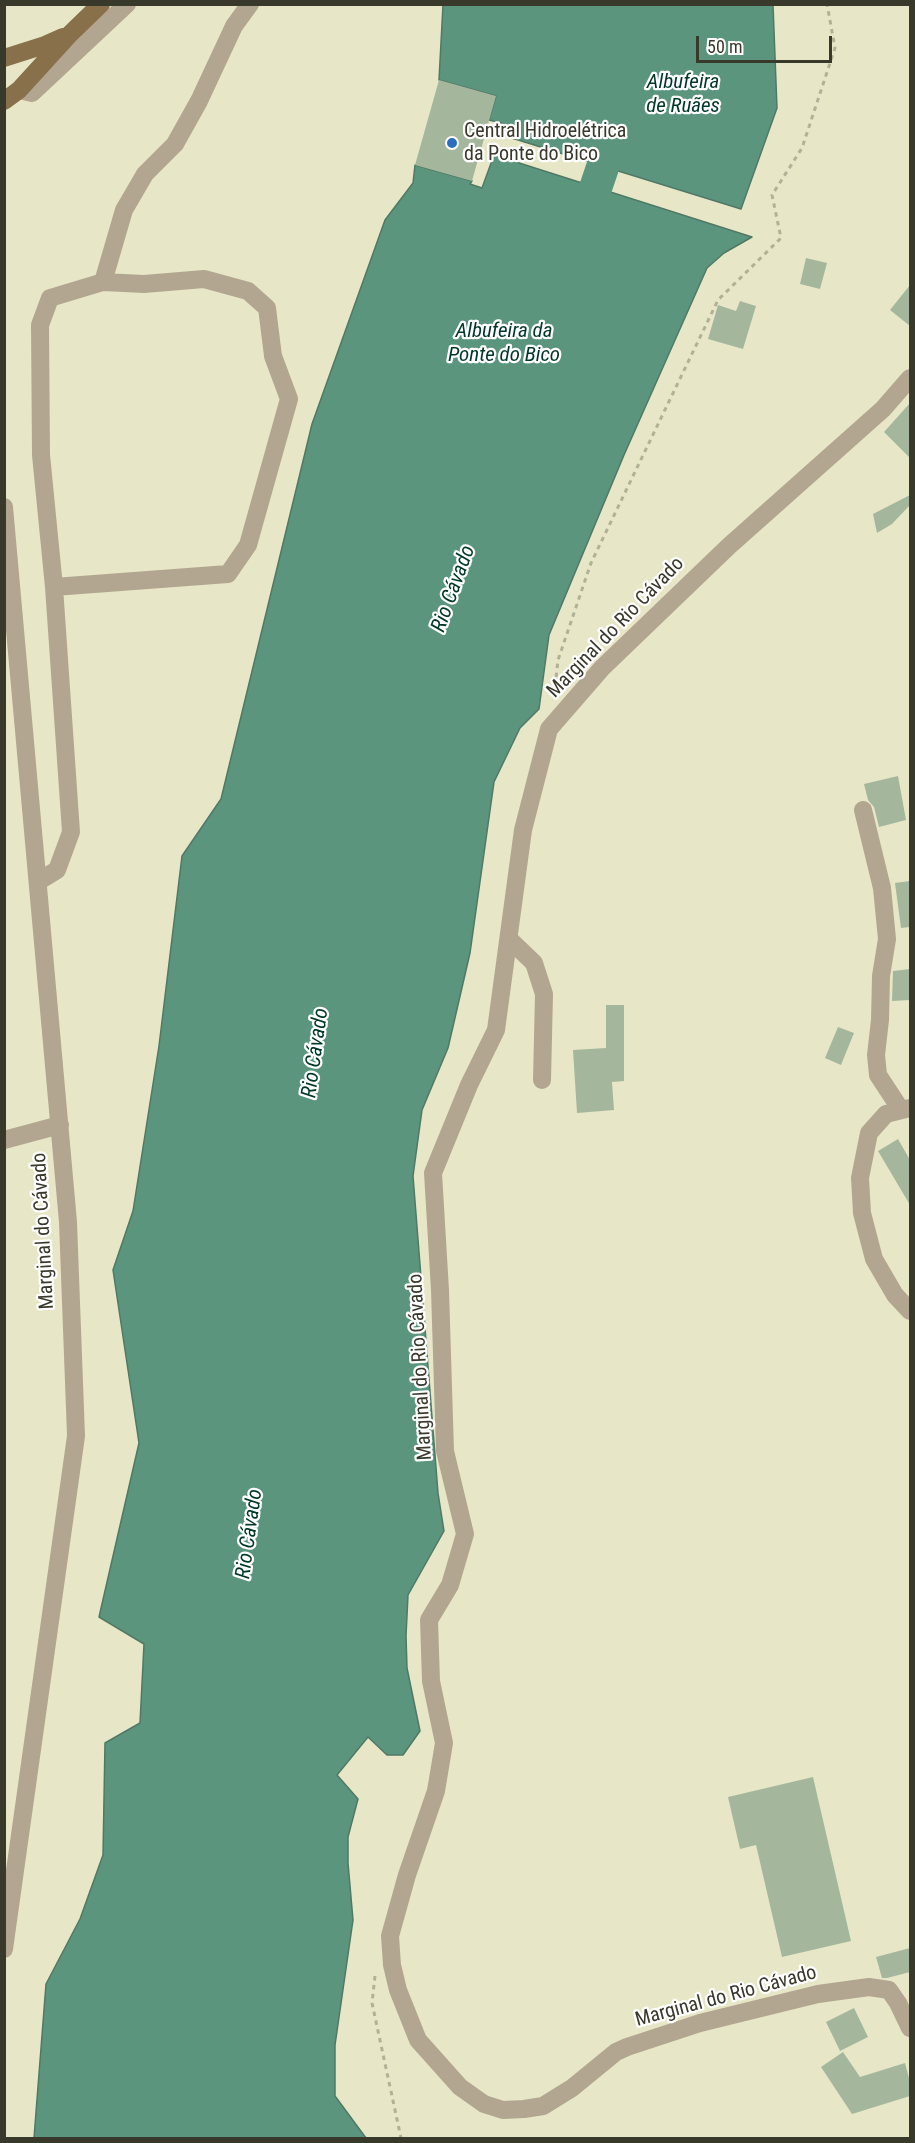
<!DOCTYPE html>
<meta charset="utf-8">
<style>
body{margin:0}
#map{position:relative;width:915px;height:2143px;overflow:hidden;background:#e7e7c7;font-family:"Roboto Condensed",sans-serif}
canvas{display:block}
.frame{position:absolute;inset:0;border:6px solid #38382b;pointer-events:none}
.scale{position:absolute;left:696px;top:36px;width:136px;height:27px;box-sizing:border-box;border:3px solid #38382b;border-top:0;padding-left:8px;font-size:18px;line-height:21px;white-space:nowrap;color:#38382b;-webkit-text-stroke:4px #fff;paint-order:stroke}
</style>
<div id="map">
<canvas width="915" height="2143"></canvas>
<div class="frame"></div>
<div class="scale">50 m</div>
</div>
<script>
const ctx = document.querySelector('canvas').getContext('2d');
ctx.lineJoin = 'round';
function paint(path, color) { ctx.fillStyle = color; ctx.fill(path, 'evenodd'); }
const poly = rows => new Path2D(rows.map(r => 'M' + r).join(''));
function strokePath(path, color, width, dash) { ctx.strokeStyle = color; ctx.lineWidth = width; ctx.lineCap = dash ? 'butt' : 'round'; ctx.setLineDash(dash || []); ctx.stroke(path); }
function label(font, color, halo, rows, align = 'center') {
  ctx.font = font + ' "Roboto Condensed",sans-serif'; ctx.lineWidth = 4.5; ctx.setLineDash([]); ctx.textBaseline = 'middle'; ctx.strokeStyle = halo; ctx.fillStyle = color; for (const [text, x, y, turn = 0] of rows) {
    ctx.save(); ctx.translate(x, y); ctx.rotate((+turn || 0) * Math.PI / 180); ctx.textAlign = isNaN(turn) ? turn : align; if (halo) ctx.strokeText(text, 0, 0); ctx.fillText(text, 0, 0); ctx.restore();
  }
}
const water = poly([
 [443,5,773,5,777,108,741,209,502,135,505,124,489,120,496,96,439,80,443,5],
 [494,155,752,237,724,253,707,268,624,455,549,635,539,709,520,728,494,782,470,953,448,1048,422,1110,413,1176,438,1493,444,1531,408,1595,406,1636,407,1668,420,1731,403,1755,387,1755,368,1737,337,1775,358,1799,348,1837,348,1863,353,1920,335,2045,335,2096,366,2138,34,2138,46,1984,80,1919,103,1855,105,1743,140,1723,144,1644,99,1617,139,1443,113,1270,133,1211,159,1046,182,856,221,799,312,424,385,220,413,183,415,165,472,181,470,184,482,188,494,155]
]);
paint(water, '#5b957e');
strokePath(water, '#507965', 1.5);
strokePath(poly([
 [582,228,603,166,610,122]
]), '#5b957e', 33);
paint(poly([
 [439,80,496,96,472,181,415,165],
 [806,258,827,263,820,289,800,284],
 [910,285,910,326,890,310],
 [740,301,756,306,743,349,708,339,718,305,736,311],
 [910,403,910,458,884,432],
 [910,495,910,505,892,524,877,533,873,514],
 [898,776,906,820,879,827,874,807,868,800,864,784],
 [910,881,910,927,901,928,895,883],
 [910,969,910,1000,892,1001,893,971],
 [606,1005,624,1005,624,1081,612,1082,614,1110,577,1113,573,1050,606,1048],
 [838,1027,854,1033,841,1065,825,1058],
 [898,1139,910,1160,910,1205,878,1151],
 [813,1777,851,1941,782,1957,756,1845,740,1849,728,1797],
 [910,1948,910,1972,887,1978,882,1978,876,1957],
 [854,2008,868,2037,840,2051,826,2022],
 [843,2052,860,2077,905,2063,910,2082,910,2096,852,2114,821,2067]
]), '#a4b79d');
strokePath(poly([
 [554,695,558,660,591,563,718,300,781,238,772,195,802,148,835,48,827,4],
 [375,1976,372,2003,401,2138]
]), '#b1b197', 3, [4.5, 4.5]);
strokePath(poly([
 [19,90,32,93,127,4],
 [910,378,883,409,729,546,602,668,549,729,523,830,496,1030,469,1085,433,1173,440,1290,445,1451,465,1534,450,1585,429,1620,431,1681,444,1743,436,1791,407,1875,390,1936,392,1965,398,1990,418,2040,460,2087,484,2104,503,2110,524,2109,543,2106,572,2088,616,2052,627,2047,700,2023,818,1994,869,1987,889,1990,898,2003,910,2028],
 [4,507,68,1222,76,1436,4,1949],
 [54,587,228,574,248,545,289,399,273,356,267,308,248,291,204,279,144,284,103,282],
 [863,810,882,888,887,939,881,976,880,1020,876,1055,878,1075,901,1110],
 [39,881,57,870,71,832,54,587,41,455,40,325,50,298,103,282,124,210,145,174,175,144,199,101,234,26,250,4],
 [509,939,534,963,544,994,542,1080],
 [910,1108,886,1114,869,1133,860,1178,862,1213,874,1259,895,1295,910,1311],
 [4,1140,60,1125]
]), '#b3a691', 18);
strokePath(poly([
 [4,58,45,45,63,37],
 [4,101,19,90,70,34,101,4]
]), '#88704b', 18);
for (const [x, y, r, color] of [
 [452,143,6,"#2a6fc0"]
]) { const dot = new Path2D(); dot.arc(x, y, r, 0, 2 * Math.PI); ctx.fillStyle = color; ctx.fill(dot); strokePath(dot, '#fff', 2); }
label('20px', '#38382b', '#fff', [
 ["Central Hidroelétrica",464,132],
 ["da Ponte do Bico",464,155]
], 'left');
label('20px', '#38382b', '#fff', [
 ["Marginal do Rio Cávado",616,628,-46],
 ["Marginal do Cávado",44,1231,-93],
 ["Marginal do Rio Cávado",421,1367,-93],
 ["Marginal do Rio Cávado",726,1997,-15]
]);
label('italic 21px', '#003727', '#fff', [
 ["Albufeira",683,83],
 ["de Ruães",683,107],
 ["Albufeira da",504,332],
 ["Ponte do Bico",504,356],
 ["Rio Cávado",454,589,-70],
 ["Rio Cávado",316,1053,-82],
 ["Rio Cávado",250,1534,-82]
]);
</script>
